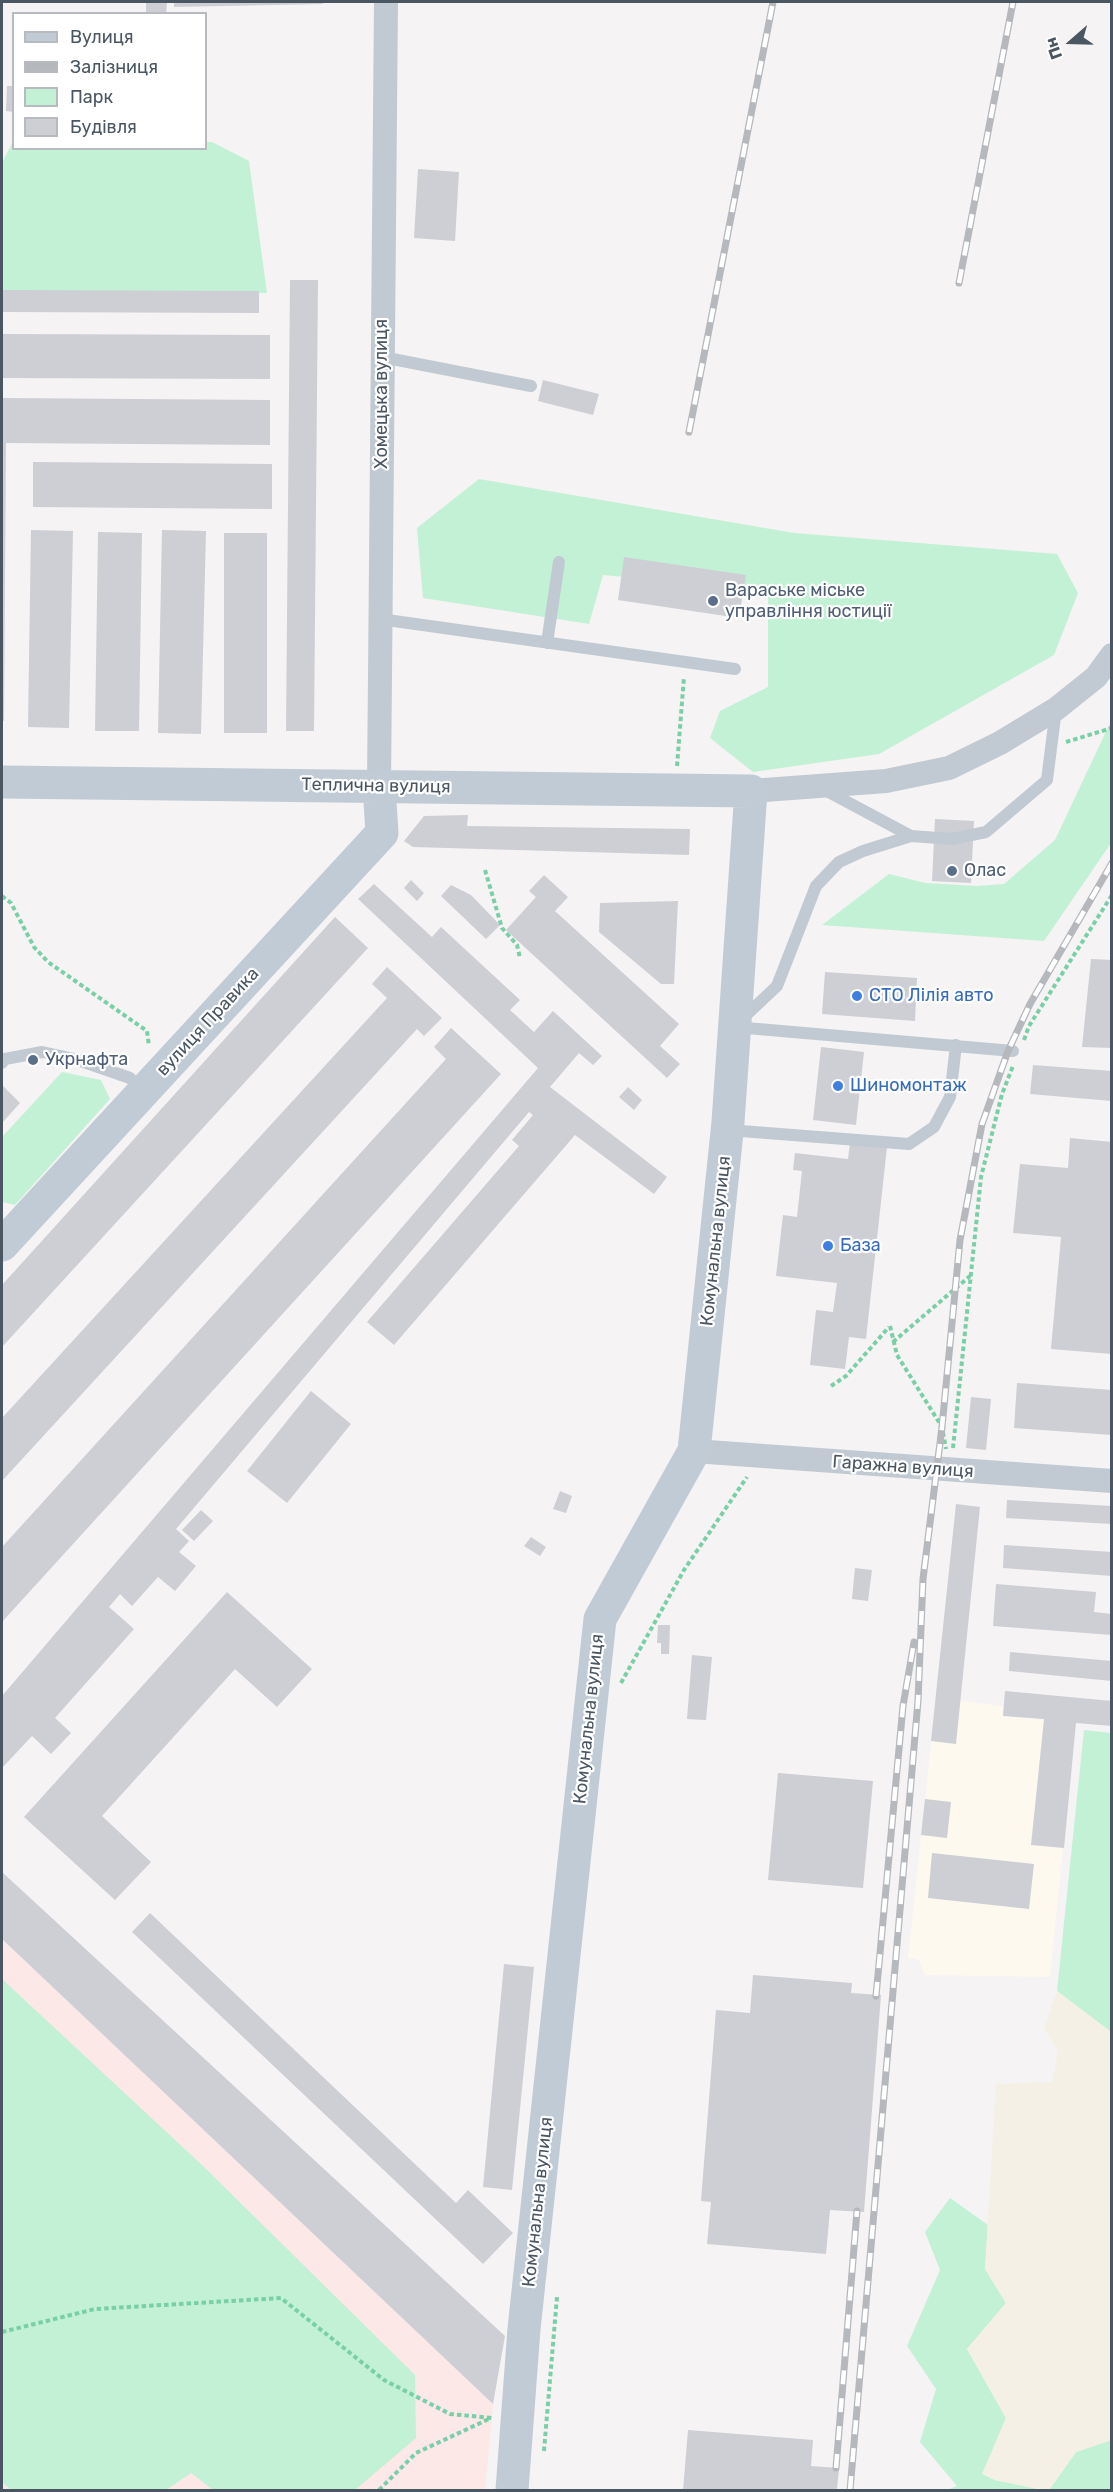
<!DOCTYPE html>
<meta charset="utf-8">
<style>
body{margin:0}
#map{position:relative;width:1113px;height:2492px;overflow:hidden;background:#f5f3f3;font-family:Rubik,sans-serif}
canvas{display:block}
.frame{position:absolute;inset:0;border:3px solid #4a5661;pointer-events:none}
.legend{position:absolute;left:12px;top:12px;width:195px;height:138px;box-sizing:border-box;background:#fff;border:2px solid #b7bbc0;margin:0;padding:8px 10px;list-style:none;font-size:18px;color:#4a5661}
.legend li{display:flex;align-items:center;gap:12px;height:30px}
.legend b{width:30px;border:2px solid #b7bbc0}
.north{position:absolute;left:1041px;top:12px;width:60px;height:60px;-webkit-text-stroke:4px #fff;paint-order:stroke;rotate:250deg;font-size:16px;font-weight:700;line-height:24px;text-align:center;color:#4a5661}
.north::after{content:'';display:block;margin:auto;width:21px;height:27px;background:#4a5661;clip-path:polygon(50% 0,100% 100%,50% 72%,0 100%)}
</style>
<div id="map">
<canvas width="1113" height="2492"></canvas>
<div class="frame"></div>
<ul class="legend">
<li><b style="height:8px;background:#c1cbd6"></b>Вулиця</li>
<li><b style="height:8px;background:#b5b8bd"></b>Залізниця</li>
<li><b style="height:16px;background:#c3f1d5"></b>Парк</li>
<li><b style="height:16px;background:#cdcfd5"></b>Будівля</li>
</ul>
<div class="north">Пн</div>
</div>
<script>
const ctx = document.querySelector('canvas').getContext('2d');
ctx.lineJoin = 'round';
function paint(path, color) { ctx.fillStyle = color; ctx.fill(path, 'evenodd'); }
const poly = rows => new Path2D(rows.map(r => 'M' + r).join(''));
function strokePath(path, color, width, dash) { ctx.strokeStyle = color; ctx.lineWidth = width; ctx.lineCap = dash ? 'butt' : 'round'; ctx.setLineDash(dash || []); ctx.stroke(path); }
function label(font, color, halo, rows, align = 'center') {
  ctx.font = font + ' Rubik,sans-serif'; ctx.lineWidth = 4.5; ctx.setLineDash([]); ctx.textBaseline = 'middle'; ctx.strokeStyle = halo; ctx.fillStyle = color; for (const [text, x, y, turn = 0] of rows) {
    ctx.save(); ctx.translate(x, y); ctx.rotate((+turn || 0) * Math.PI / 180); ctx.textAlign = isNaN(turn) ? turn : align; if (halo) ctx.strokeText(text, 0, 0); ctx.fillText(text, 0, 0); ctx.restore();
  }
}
paint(poly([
 [936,1698,1003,1706,1003,1716,1076,1723,1050,1977,925,1975,918,1959,908,1958]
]), '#fdf9ef');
paint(poly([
 [2,1939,493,2404,485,2490,2,2490]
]), '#fce8e6');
paint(poly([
 [13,141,14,148,206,148,206,142,212,142,249,161,267,293,2,293,2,163],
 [479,479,794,533,1057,554,1078,593,1054,655,879,754,753,772,710,738,720,711,768,687,768,590,603,575,589,624,423,598,417,528],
 [1111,721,1111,843,1044,941,822,925,889,874,925,883,977,886,1004,884,1055,840],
 [62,1072,101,1080,110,1099,15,1205,2,1202,2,1137],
 [1084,1730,1111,1733,1111,2032,1057,1991],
 [2,1979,203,2166,415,2375,416,2438,355,2490,213,2490,191,2473,166,2490,11,2490,2,2482],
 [950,2198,988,2225,985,2269,1006,2303,967,2349,1006,2418,983,2474,995,2480,1043,2490,947,2490,957,2486,920,2442,936,2389,907,2346,940,2270,925,2232],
 [1111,2440,1111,2490,1049,2490,1076,2452]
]), '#c3f1d5');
paint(poly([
 [1057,1991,1111,2032,1112,2440,1076,2452,1049,2490,1043,2490,995,2480,982,2474,1006,2418,967,2349,1006,2303,985,2269,996,2084,1052,2082,1058,2052,1044,2028]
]), '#f5f0e5');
paint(poly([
 [146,2,167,2,166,14,146,14],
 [174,2,323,2,323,4,174,7],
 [7,86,14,86,14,112,6,111],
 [418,169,459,172,455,241,414,238],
 [290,280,318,280,314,731,286,731],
 [2,290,259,291,259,313,2,312],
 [2,334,270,335,270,379,2,378],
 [543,380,599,394,593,415,538,401],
 [2,398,270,400,270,445,6,443,4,721,2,721],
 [33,462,272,464,272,509,33,507],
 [31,530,73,531,69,728,28,727],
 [162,530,206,531,201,734,158,733],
 [98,532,142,533,139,731,95,731],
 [224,533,267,533,267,733,224,733],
 [624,557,746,575,739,618,618,600],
 [468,815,467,826,690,829,689,855,413,847,404,841,424,816],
 [935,819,974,821,971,883,932,881],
 [544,875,568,897,555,911,679,1024,660,1046,680,1064,667,1078,506,930,536,897,529,891],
 [411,880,424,893,417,901,404,888],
 [374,884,432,937,441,927,520,1000,510,1010,534,1032,553,1011,602,1056,593,1065,579,1053,550,1087,667,1177,654,1194,575,1135,394,1345,367,1322,519,1146,512,1140,533,1115,529,1112,176,1529,189,1541,179,1552,196,1566,175,1591,158,1577,132,1606,120,1594,109,1607,134,1629,55,1718,71,1733,51,1754,32,1736,2,1768,2,1696,538,1068,358,899],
 [451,885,471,895,500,925,486,939,441,896],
 [678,901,674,984,661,984,599,932,600,903],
 [335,917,368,948,2,1347,2,1285],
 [1091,959,1112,960,1112,1048,1082,1047],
 [387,967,442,1018,424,1036,417,1029,2,1481,2,1418,387,998,372,984],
 [825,972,917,978,915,1021,822,1014],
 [451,1028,501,1074,2,1622,2,1547,446,1059,434,1047],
 [821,1047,864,1052,856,1125,813,1120],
 [1033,1065,1112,1071,1112,1101,1030,1094],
 [2,1085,20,1103,2,1123],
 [628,1087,642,1100,634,1110,619,1097],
 [1070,1138,1112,1142,1112,1354,1051,1349,1061,1237,1013,1233,1020,1164,1068,1168],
 [850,1143,887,1147,866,1339,849,1337,845,1369,810,1365,816,1310,833,1312,837,1283,776,1276,783,1215,797,1217,802,1171,793,1170,795,1153,848,1159],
 [1017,1383,1112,1390,1112,1435,1014,1428],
 [311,1391,351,1424,287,1503,247,1471],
 [971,1397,991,1399,986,1450,966,1448],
 [560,1491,572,1496,566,1513,553,1509],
 [1007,1500,1112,1506,1112,1524,1006,1518],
 [956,1504,980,1507,956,1744,931,1741],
 [201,1510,213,1521,194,1541,182,1530],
 [531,1537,546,1547,540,1556,524,1546],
 [1004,1545,1112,1552,1112,1576,1003,1568],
 [855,1568,872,1570,868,1601,852,1599],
 [996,1584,1096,1592,1094,1612,1112,1614,1112,1635,993,1626],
 [227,1592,312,1669,277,1707,235,1669,102,1816,151,1862,115,1900,24,1817],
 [658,1625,670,1625,669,1654,661,1654,661,1643,657,1643],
 [1010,1652,1112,1661,1112,1681,1009,1671],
 [692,1655,712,1657,706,1720,687,1719],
 [1005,1691,1112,1701,1112,1726,1076,1723,1064,1848,1031,1845,1044,1719,1003,1716],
 [778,1773,873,1781,863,1888,768,1880],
 [925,1799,951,1802,947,1838,921,1835],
 [932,1853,1034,1864,1029,1909,928,1898],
 [2,1872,505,2336,493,2404,2,1939],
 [150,1913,456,2203,468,2190,513,2233,483,2264,132,1932],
 [504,1964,534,1967,512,2190,483,2187],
 [753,1975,852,1983,851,1993,881,1995,864,2212,830,2210,826,2254,707,2244,711,2202,701,2201,716,2010,750,2013],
 [688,2430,813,2440,811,2466,839,2468,837,2490,683,2490]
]), '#cdcfd5');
strokePath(poly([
 [1066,742,1112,728],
 [677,766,684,677],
 [485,870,502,928,517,945,520,958],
 [2,896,11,903,34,947,48,962,147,1031,149,1046],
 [1024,1040,1029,1026,1112,895],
 [890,1326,897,1355,942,1427,946,1449],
 [893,1342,970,1276],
 [831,1386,846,1376,889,1327],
 [953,1448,981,1177,1002,1094,1013,1066],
 [621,1683,684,1570,747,1477],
 [2,2332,95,2309,281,2298,384,2380,450,2414,492,2418],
 [544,2451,557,2297],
 [379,2490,416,2453,491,2418]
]), '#7ad0a6', 4, [4.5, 3]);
strokePath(poly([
 [382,357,531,386],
 [380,619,735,669],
 [547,643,559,562],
 [823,789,911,836,952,839,986,832,1047,780,1056,709],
 [742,1019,777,986,816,886,839,862,863,851,911,836],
 [735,1027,1013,1051],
 [2,1063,5,1059,42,1052,75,1059,130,1078,142,1091],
 [728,1130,909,1144,934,1127,950,1097,956,1045]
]), '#c1cad2', 12);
strokePath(poly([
 [379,786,386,2],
 [751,791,886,781,949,768,1000,743,1056,709,1096,677,1112,655],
 [694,1451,1112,1481]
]), '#c1cad2', 24);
strokePath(poly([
 [2,782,751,791,728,1122,694,1451,600,1619,524,2329,512,2490],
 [2,1245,382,833,379,786]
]), '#c1cbd6', 33);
const rail = poly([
 [959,283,1013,2],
 [689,432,773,2],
 [876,1996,903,1706,914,1642],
 [836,2468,857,2211],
 [850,2490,918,1701,923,1579,942,1427,960,1240,982,1124,1008,1051,1030,1004,1112,863]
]);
strokePath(rail, '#b5b8bd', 7);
strokePath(rail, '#fff', 4.5, [14]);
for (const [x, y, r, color] of [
 [713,601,6,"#5c6f8a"],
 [952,871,6,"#5c6f8a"],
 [857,996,6,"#3f7fe0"],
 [33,1060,6,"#5c6f8a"],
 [838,1086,6,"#3f7fe0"],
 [828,1246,6,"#3f7fe0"]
]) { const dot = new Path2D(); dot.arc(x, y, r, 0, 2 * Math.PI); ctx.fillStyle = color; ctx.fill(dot); strokePath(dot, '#fff', 2); }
label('18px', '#4a5661', '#fff', [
 ["Хомецька вулиця",382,394,-90],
 ["Теплична вулиця",376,786,1],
 ["вулиця Правика",208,1022,-47],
 ["Комунальна вулиця",716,1241,-84],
 ["Гаражна вулиця",903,1467,4],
 ["Комунальна вулиця",589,1719,-84],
 ["Комунальна вулиця",538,2202,-84]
]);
label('18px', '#4e5e75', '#fff', [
 ["Вараське міське",725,591],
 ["управління юстиції",725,612],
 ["Олас",964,871],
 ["Укрнафта",45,1060]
], 'left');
label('18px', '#366cbe', '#fff', [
 ["СТО Лілія авто",869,996],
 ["Шиномонтаж",850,1086],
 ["База",840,1246]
], 'left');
</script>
